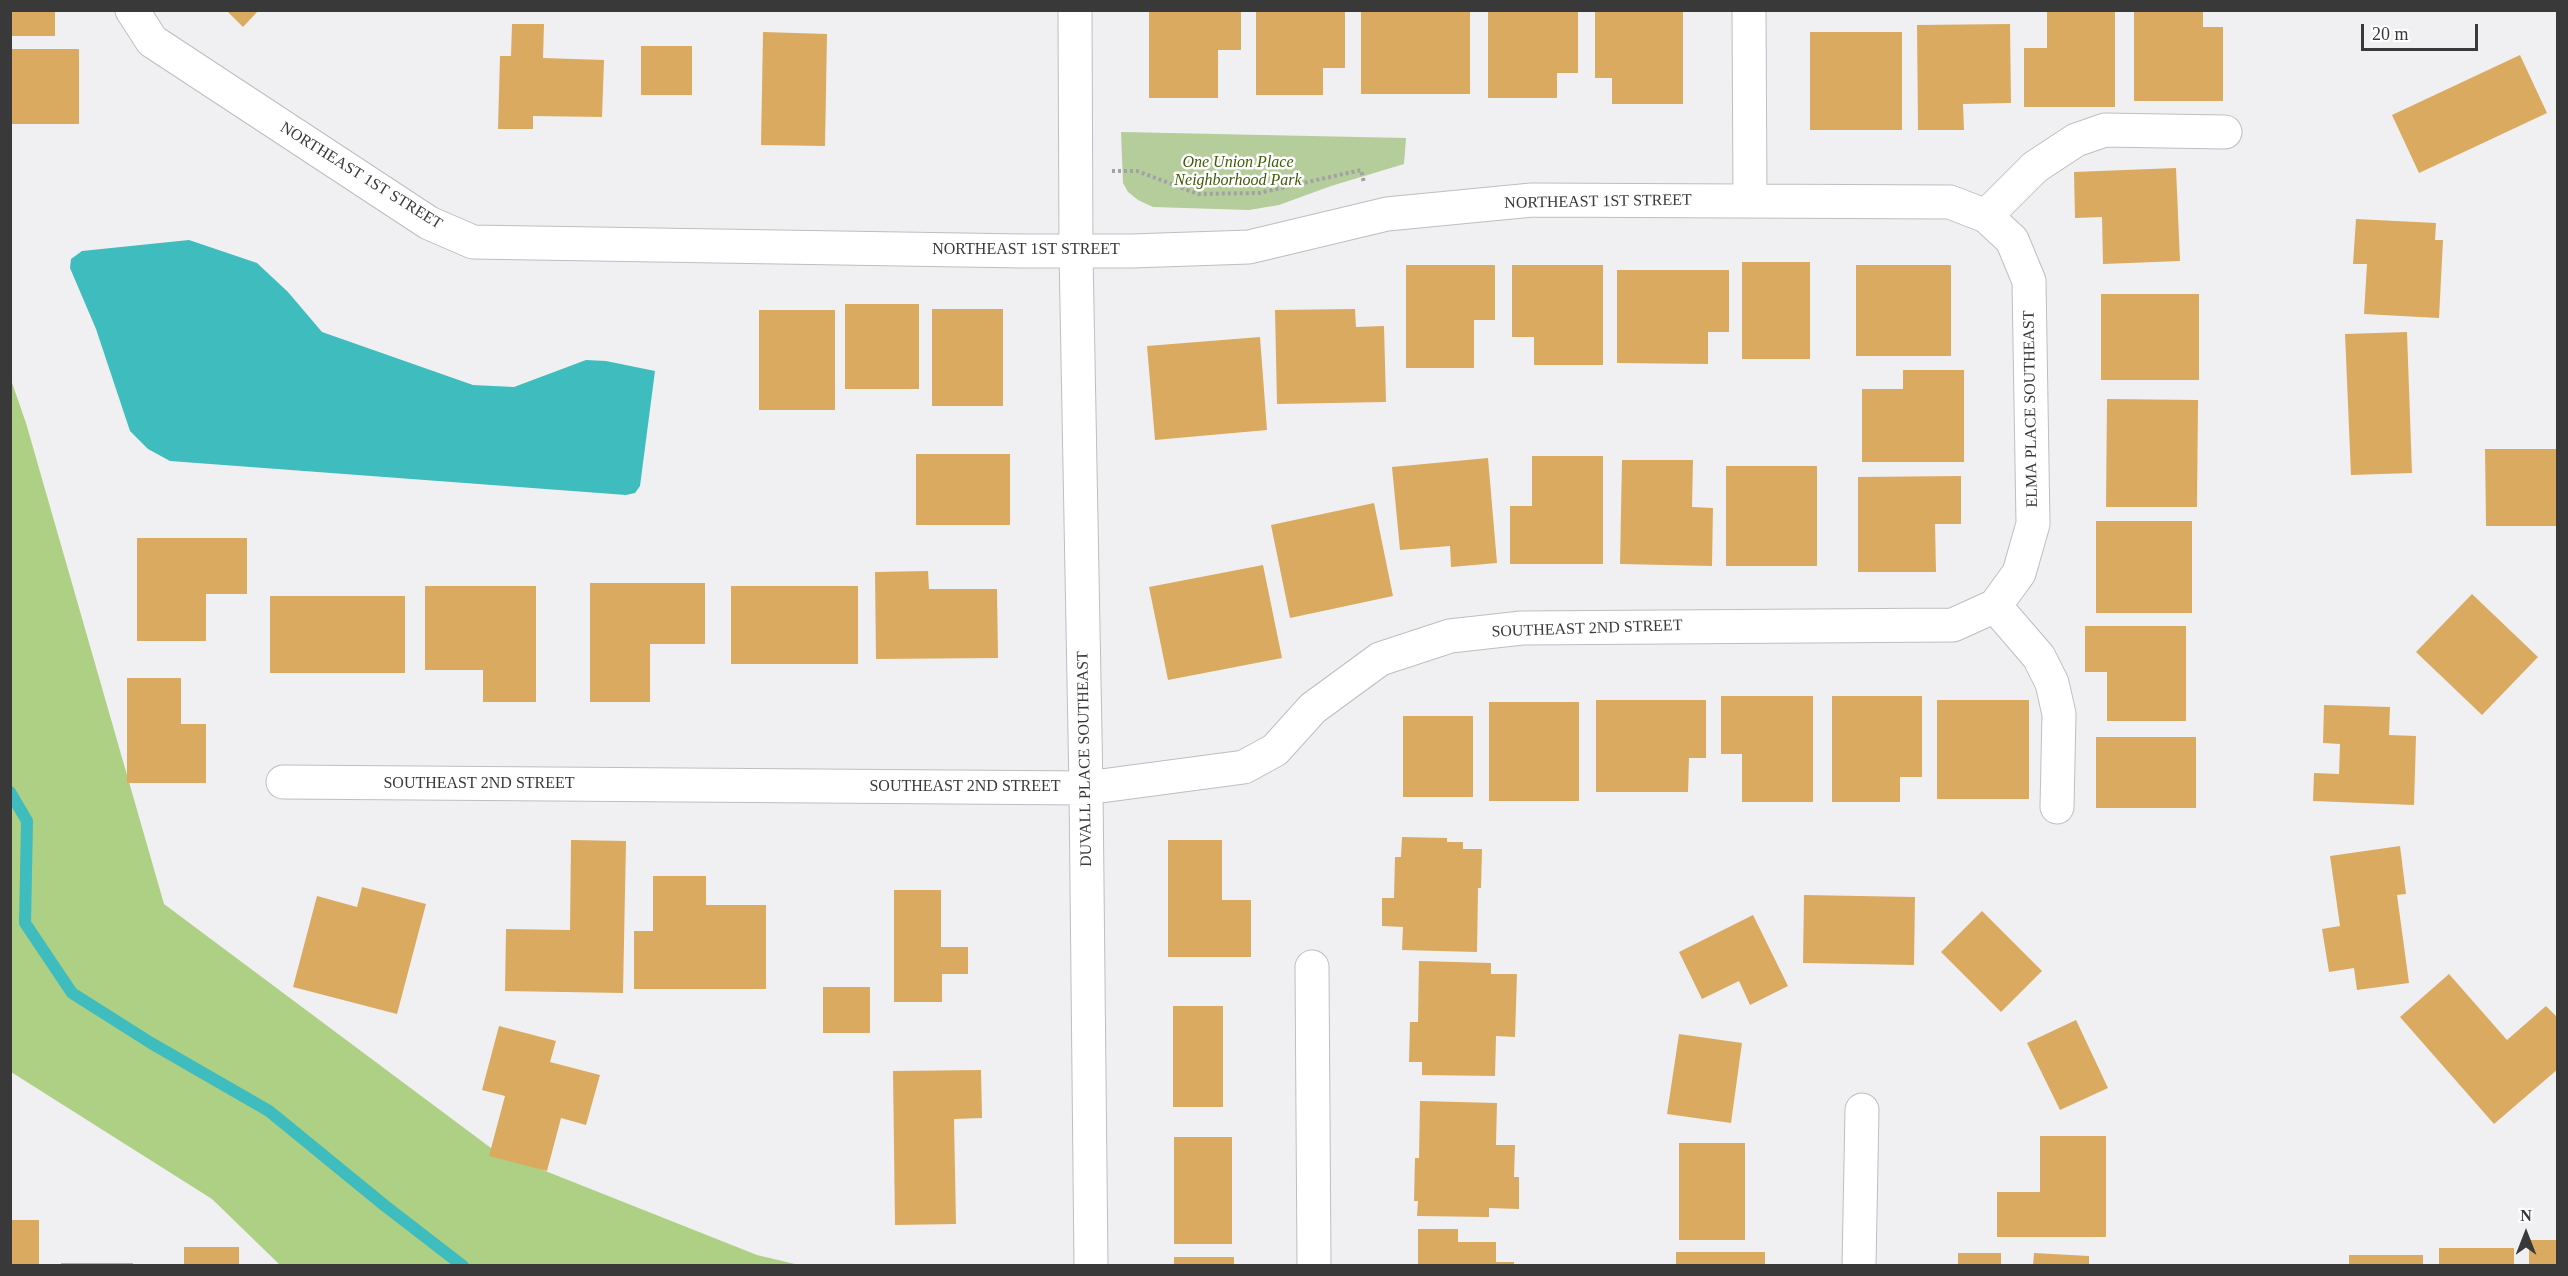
<!DOCTYPE html>
<style>
body{margin:0}
#map{position:relative;width:2568px;height:1276px;overflow:hidden;background:#f0f0f2;font-family:Georgia,serif}
canvas{display:block}
.frame{position:absolute;inset:0;border:12px solid #393939;pointer-events:none}
.north{position:absolute;left:2496px;top:1204px;width:60px;height:60px;-webkit-text-stroke:4px #fff;paint-order:stroke;rotate:0deg;font-size:16px;font-weight:700;line-height:24px;text-align:center;color:#393939}
.north::after{content:'';display:block;margin:auto;width:21px;height:27px;background:#393939;clip-path:polygon(50% 0,100% 100%,50% 72%,0 100%)}
.scale{position:absolute;left:2361px;top:24px;width:117px;height:27px;box-sizing:border-box;border:3px solid #393939;border-top:0;padding-left:8px;font-size:18px;line-height:21px;white-space:nowrap;color:#393939;-webkit-text-stroke:4px #fff;paint-order:stroke}
</style>
<div id="map">
<canvas width="2568" height="1276"></canvas>
<div class="frame"></div>
<div class="north">N</div>
<div class="scale">20 m</div>
</div>
<script>
const ctx = document.querySelector('canvas').getContext('2d');
ctx.lineJoin = 'round';
function paint(path, color) { ctx.fillStyle = color; ctx.fill(path, 'evenodd'); }
const poly = rows => new Path2D(rows.map(r => 'M' + r).join(''));
function strokePath(path, color, width, dash) { ctx.strokeStyle = color; ctx.lineWidth = width; ctx.lineCap = dash ? 'butt' : 'round'; ctx.setLineDash(dash || []); ctx.stroke(path); }
function label(font, color, halo, rows, align = 'center') {
  ctx.font = font + ' Georgia,serif'; ctx.lineWidth = 5; ctx.setLineDash([]); ctx.textBaseline = 'middle'; ctx.strokeStyle = halo; ctx.fillStyle = color; for (const [text, x, y, turn = 0] of rows) {
    ctx.save(); ctx.translate(x, y); ctx.rotate((+turn || 0) * Math.PI / 180); ctx.textAlign = isNaN(turn) ? turn : align; if (halo) ctx.strokeText(text, 0, 0); ctx.fillText(text, 0, 0); ctx.restore();
  }
}
paint(poly([
 [1121,132,1406,138,1404,164,1331,186,1279,205,1249,210,1153,207,1138,200,1128,192,1123,183]
]), '#b5cc9b');
paint(poly([
 [10,377,26,423,164,904,495,1151,757,1255,799,1265,280,1265,212,1199,11,1072]
]), '#aed084');
paint(poly([
 [189,240,257,263,288,292,322,332,473,385,514,387,586,360,606,361,655,371,640,486,635,493,626,495,170,461,148,449,130,431,96,329,70,268,71,259,82,251]
]), '#3fbcbd');
strokePath(poly([
 [10,792,27,821,25,923,72,993,151,1043,269,1111,384,1205,463,1266]
]), '#3fbcbd', 12);
paint(poly([
 [10,10,55,10,55,36,10,36],
 [226,10,259,10,243,27],
 [1149,10,1241,10,1241,50,1218,50,1218,98,1149,98],
 [1256,10,1345,10,1345,68,1323,68,1323,95,1256,95],
 [1361,10,1470,10,1470,94,1361,94],
 [1488,10,1578,10,1578,73,1557,73,1557,98,1488,98],
 [1595,10,1683,10,1683,104,1612,104,1612,78,1595,78],
 [2047,10,2115,10,2115,107,2024,107,2024,48,2047,48],
 [2134,10,2203,10,2203,27,2223,27,2223,101,2134,101],
 [512,24,544,24,543,58,604,60,602,117,533,116,533,129,498,129,500,56,511,56],
 [2010,24,2011,103,1963,104,1964,130,1918,130,1917,25],
 [763,32,827,34,825,146,761,145],
 [1810,32,1902,32,1902,130,1810,130],
 [641,46,692,46,692,95,641,95],
 [10,49,79,49,79,124,10,124],
 [2520,55,2547,113,2419,173,2392,115],
 [2176,168,2180,261,2103,264,2102,217,2075,218,2074,172],
 [2356,219,2436,223,2435,240,2443,240,2439,318,2364,314,2367,264,2353,264],
 [1742,262,1810,262,1810,359,1742,359],
 [1406,265,1495,265,1495,320,1474,320,1474,368,1406,368],
 [1512,265,1603,265,1603,365,1534,365,1534,337,1512,337],
 [1856,265,1951,265,1951,356,1856,356],
 [1617,270,1729,270,1729,332,1708,332,1708,364,1617,363],
 [2101,294,2199,294,2199,380,2101,380],
 [845,304,919,304,919,389,845,389],
 [932,309,1003,309,1003,406,932,406],
 [1355,309,1356,327,1384,326,1386,402,1277,404,1275,310],
 [759,310,835,310,835,410,759,410],
 [2407,332,2412,473,2351,475,2345,334],
 [1260,337,1267,430,1155,440,1147,346],
 [1903,370,1964,370,1964,462,1862,462,1862,389,1903,389],
 [2107,399,2198,400,2197,507,2106,507],
 [2485,449,2558,449,2558,526,2486,526],
 [916,454,1010,454,1010,525,916,525],
 [1532,456,1603,456,1603,564,1510,564,1510,506,1532,506],
 [1488,458,1497,563,1451,567,1450,546,1400,550,1392,467],
 [1622,460,1693,460,1692,507,1713,508,1712,566,1620,564],
 [1726,466,1817,466,1817,566,1726,566],
 [1961,476,1961,524,1935,524,1936,572,1858,572,1858,477],
 [1374,503,1393,596,1290,618,1271,525],
 [2096,521,2192,521,2192,613,2096,613],
 [137,538,247,538,247,594,206,594,206,641,137,641],
 [1263,565,1282,658,1168,680,1149,587],
 [928,571,929,589,997,589,998,658,876,659,875,572],
 [590,583,705,583,705,644,650,644,650,702,590,702],
 [425,586,536,586,536,702,483,702,483,670,425,670],
 [731,586,858,586,858,664,731,664],
 [2472,594,2538,657,2482,715,2416,652],
 [270,596,405,596,405,673,270,673],
 [2085,626,2186,626,2186,721,2107,721,2107,672,2085,672],
 [127,678,181,678,181,724,206,724,206,783,127,783],
 [1721,696,1813,696,1813,802,1742,802,1742,754,1721,754],
 [1832,696,1922,696,1922,777,1900,777,1900,802,1832,802],
 [1596,700,1706,700,1706,758,1689,758,1688,792,1596,792],
 [1937,700,2029,700,2029,799,1937,799],
 [1489,702,1579,702,1579,801,1489,801],
 [2324,705,2390,707,2389,735,2416,736,2414,805,2313,801,2314,773,2339,774,2340,744,2323,743],
 [1403,716,1473,716,1473,797,1403,797],
 [2096,737,2196,737,2196,808,2096,808],
 [1402,837,1447,838,1447,842,1463,842,1463,849,1482,849,1481,888,1478,888,1477,952,1402,950,1403,927,1382,926,1382,898,1394,898,1395,857,1401,857],
 [571,840,626,841,623,993,505,991,506,929,570,930],
 [1168,840,1222,840,1222,900,1251,900,1251,957,1168,957],
 [2400,846,2406,894,2397,895,2409,983,2357,990,2354,968,2329,972,2322,929,2340,926,2330,856],
 [653,876,706,876,706,905,766,905,766,989,634,989,634,931,653,931],
 [362,887,426,904,397,1014,293,987,317,896,357,907],
 [894,890,941,890,941,947,968,947,968,974,942,974,942,1002,894,1002],
 [1804,895,1915,897,1914,965,1803,963],
 [1982,911,2042,971,2001,1012,1941,952],
 [1753,915,1788,986,1750,1005,1739,981,1702,999,1679,952],
 [1419,961,1491,963,1491,974,1517,974,1515,1037,1496,1036,1495,1076,1422,1075,1422,1062,1409,1062,1410,1022,1418,1022],
 [2449,974,2507,1040,2546,1006,2558,1018,2558,1069,2494,1124,2400,1017],
 [823,987,870,987,870,1033,823,1033],
 [1173,1006,1223,1006,1223,1107,1173,1107],
 [2076,1020,2108,1088,2060,1110,2027,1043],
 [499,1026,556,1041,550,1062,600,1075,586,1125,561,1118,547,1171,489,1156,505,1096,482,1090],
 [1679,1034,1742,1043,1731,1123,1667,1114],
 [981,1070,982,1118,954,1119,956,1224,895,1225,893,1071],
 [1420,1101,1497,1103,1496,1145,1515,1145,1514,1177,1519,1177,1519,1209,1489,1208,1489,1217,1417,1216,1418,1201,1414,1201,1415,1158,1419,1158],
 [2040,1136,2106,1136,2106,1237,1997,1237,1997,1192,2040,1192],
 [1174,1137,1232,1137,1232,1244,1174,1244],
 [1679,1143,1745,1143,1745,1240,1679,1240],
 [10,1220,39,1220,39,1266,10,1266],
 [1418,1229,1458,1229,1458,1242,1496,1242,1496,1262,1514,1262,1514,1266,1418,1266],
 [2529,1240,2558,1240,2558,1266,2529,1266],
 [184,1247,239,1247,239,1266,184,1266],
 [2439,1248,2514,1248,2514,1266,2439,1266],
 [1676,1252,1765,1252,1765,1266,1676,1266],
 [1958,1253,2001,1253,2001,1266,1958,1266],
 [2034,1253,2089,1256,2089,1266,2033,1266],
 [2349,1255,2423,1255,2423,1266,2349,1266],
 [1174,1257,1234,1257,1234,1266,1174,1266],
 [61,1263,133,1263,133,1266,61,1266]
]), '#daaa60');
const minor = poly([
 [132,10,152,41,429,223,473,242,1023,251,1132,251,1249,247,1387,214,1532,200,1950,202,1986,216,2012,240,2029,281,2033,524,2019,573,1995,606,1953,625,1522,628,1450,636,1380,659,1313,708,1275,750,1244,767,1086,788,283,782],
 [1075,10,1076,252,1086,788,1091,1266],
 [1749,10,1750,199],
 [1986,216,2035,167,2076,140,2105,130,2225,132],
 [1995,606,2039,657,2052,683,2059,714,2057,807],
 [1312,967,1314,1266],
 [1859,1266,1862,1110]
]);
strokePath(minor, '#bebec0', 35);
strokePath(poly([
 [1112,171,1137,171,1198,194,1259,193,1361,170,1364,183]
]), '#a2a2a4', 4, [3, 3]);
strokePath(minor, '#fff', 33);
label('italic 16px', '#3e5b05', '#fff', [
 ["One Union Place",1238,163],
 ["Neighborhood Park",1238,181]
]);
label('16px', '#393939', '#fff', [
 ["NORTHEAST 1ST STREET",361,176,32],
 ["NORTHEAST 1ST STREET",1598,202,-1],
 ["NORTHEAST 1ST STREET",1026,250],
 ["ELMA PLACE SOUTHEAST",2031,409,-91],
 ["SOUTHEAST 2ND STREET",1587,629,-2],
 ["DUVALL PLACE SOUTHEAST",1085,759,-91],
 ["SOUTHEAST 2ND STREET",479,784],
 ["SOUTHEAST 2ND STREET",965,787]
]);
</script>
